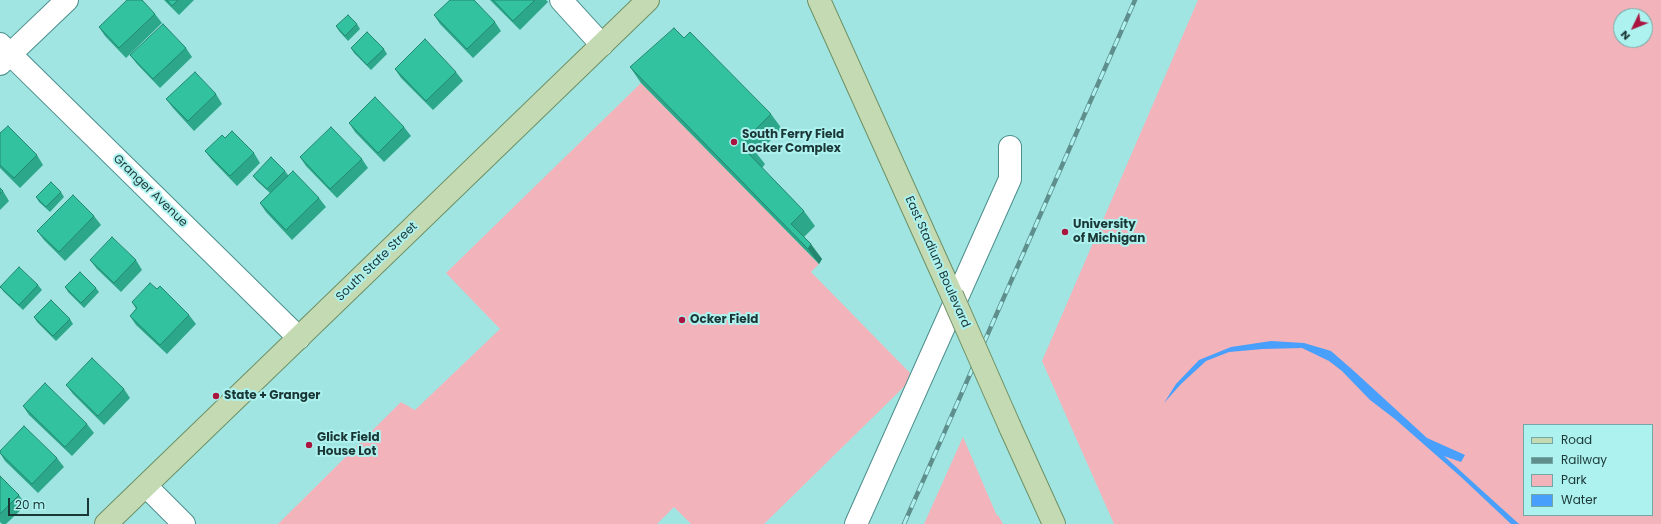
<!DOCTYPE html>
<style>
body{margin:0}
#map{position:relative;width:1661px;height:524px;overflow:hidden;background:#a0e5e2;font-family:Poppins,sans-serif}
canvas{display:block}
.legend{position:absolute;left:1523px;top:424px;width:130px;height:92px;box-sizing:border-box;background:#adf2ef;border:1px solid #72a7a5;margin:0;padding:5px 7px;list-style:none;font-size:12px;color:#1a3635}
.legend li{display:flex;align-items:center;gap:8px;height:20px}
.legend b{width:20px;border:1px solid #72a7a5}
.north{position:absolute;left:1613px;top:8px;width:40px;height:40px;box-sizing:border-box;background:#adf2ef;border:1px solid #72a7a5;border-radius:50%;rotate:227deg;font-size:11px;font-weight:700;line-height:16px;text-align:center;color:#1a3635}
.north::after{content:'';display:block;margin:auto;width:14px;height:18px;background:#aa1540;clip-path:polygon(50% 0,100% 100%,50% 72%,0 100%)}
.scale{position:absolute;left:8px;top:498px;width:81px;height:18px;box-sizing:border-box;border:2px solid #1a3635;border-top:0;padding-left:5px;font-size:12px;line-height:14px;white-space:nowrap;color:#1a3635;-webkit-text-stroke:3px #adf2ef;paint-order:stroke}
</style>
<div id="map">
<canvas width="1661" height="524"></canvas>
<ul class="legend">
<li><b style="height:5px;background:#c3dab2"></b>Road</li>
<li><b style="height:5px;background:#5e8f8d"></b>Railway</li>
<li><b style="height:11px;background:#f2b4ba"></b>Park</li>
<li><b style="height:11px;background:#489ffc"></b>Water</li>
</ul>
<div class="north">N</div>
<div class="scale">20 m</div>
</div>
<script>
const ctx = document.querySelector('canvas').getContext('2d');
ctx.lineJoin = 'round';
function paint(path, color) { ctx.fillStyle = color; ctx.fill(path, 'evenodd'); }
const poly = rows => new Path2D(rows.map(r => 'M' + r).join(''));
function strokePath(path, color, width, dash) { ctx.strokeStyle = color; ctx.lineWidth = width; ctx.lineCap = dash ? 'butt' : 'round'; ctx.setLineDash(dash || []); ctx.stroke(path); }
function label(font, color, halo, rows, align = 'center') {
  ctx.font = font + ' Poppins,sans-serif'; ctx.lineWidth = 4; ctx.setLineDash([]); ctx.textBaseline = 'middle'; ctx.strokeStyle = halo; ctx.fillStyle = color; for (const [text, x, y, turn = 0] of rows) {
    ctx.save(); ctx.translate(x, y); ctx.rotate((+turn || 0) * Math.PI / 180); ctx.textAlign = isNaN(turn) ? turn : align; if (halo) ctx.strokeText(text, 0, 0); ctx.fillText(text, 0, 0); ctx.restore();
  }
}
paint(poly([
 [1198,0,1661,0,1661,524,1114,524,1042,361],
 [1621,16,1645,16,1645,40,1621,40],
 [1524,425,1652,425,1652,515,1524,515],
 [641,83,819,264,811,272,914,377,764,524,691,524,674,507,657,524,278,524,401,402,415,410,500,329,446,273],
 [963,437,997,516,998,515,1003,524,924,524]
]), '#f2b4ba');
paint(poly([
 [1271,341,1304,343,1331,351,1355,372,1427,438,1465,455,1461,462,1444,456,1519,524,1511,524,1461,477,1395,419,1370,400,1342,371,1329,361,1302,348,1263,349,1229,352,1206,361,1181,384,1164,403,1176,384,1199,360,1231,347]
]), '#489ffc');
const minor = poly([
 [561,0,602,45],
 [0,44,299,338],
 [0,64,67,0],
 [146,486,184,524],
 [856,524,1010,179,1010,147]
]);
const major = poly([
 [819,0,952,295],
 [1010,427,1054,524],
 [106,524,648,0]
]);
strokePath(minor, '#4b8e8c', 24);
strokePath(major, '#6e9064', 24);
strokePath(minor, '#fff', 22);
strokePath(major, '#c3dab2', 22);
const rail = poly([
 [904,524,1135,0]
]);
strokePath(rail, '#5e8f8d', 4.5);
strokePath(rail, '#adf2ef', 3, [9]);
const majorBridge = poly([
 [952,295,1010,427]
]);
strokePath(majorBridge, '#6e9064', 24, []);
strokePath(majorBridge, '#c3dab2', 22);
paint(poly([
 [164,0,194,0,179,15],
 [490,0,546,0,548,2,520,30],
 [155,14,162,23,126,58,105,36,99,27],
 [434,15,495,22,501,31,473,58,440,24],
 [357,24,360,29,348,41,339,31,336,26],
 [684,38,771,114,782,129,757,154,765,164,762,168,804,211,815,226,804,237,822,259,819,264,641,83,630,67],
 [186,48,192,57,160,88,137,64,130,55],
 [351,48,384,49,387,54,371,70,354,53],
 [395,69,456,72,463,81,433,110,401,78],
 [216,94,222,104,194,131,173,108,166,99],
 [349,123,404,127,411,136,384,162,355,132],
 [0,133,37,155,43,165,20,188,0,168],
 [225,138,254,153,260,163,237,186,212,160,205,151],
 [300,157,362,159,368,168,337,198,306,166],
 [285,171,288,175,319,198,326,207,292,240,266,212,260,203,270,193,257,181,253,176],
 [0,188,3,191,9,201,0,210],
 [61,192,64,197,50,212,39,202,36,197],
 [94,216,101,225,65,261,44,240,37,231],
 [90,260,136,260,142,270,121,292,97,269],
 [38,285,42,290,23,310,4,292,0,287],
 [65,287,96,288,99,292,84,308,68,292],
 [157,289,189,315,196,324,167,354,136,325,130,316,136,309,132,302],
 [34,317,70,319,73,324,56,341,37,322],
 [66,385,124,389,130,398,104,425,73,394],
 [23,406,87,424,94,433,72,456,29,415],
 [0,451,57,458,64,467,38,493,5,461,0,453],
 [0,476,19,495,26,505,6,524,2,524,0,522]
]), '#2ca78a');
paint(poly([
 [811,244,822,259,819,264,808,249]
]), '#248870');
const building = poly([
 [127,0,142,0,155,14,119,48,99,27,127,0],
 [167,0,178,0,172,6,167,0],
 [450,0,474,0,495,22,467,49,434,15,450,0],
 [493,0,535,0,513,21,493,0],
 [348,15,357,24,345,36,336,26,348,15],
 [163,24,186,48,153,79,130,55,163,24],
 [674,28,684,38,690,32,771,114,745,140,754,149,749,154,804,211,791,224,811,244,808,249,630,67,674,28],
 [367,32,384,49,367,65,351,48,367,32],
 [425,39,456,72,426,101,395,69,425,39],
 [195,72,216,94,188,121,166,99,195,72],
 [375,97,404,127,378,153,349,123,375,97],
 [8,126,37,155,14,178,0,165,0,133,8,126],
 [331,127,362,159,330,189,300,157,331,127],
 [232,131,254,153,230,176,205,151,222,135,225,138,232,131],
 [271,157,285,171,267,189,253,176,271,157],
 [293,171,319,198,286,230,260,203,293,171],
 [51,182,61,192,46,207,36,197,51,182],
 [0,188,3,191,0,194,0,188],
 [73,195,94,216,59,252,37,231,73,195],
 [112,237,136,260,114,283,90,260,112,237],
 [19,267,38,285,19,305,0,287,19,267],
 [80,272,96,288,81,303,65,287,80,272],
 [150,283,157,289,160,286,189,315,160,345,130,316,137,308,132,302,150,283],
 [51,300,70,319,53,336,34,317,51,300],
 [92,358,124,389,98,416,66,385,92,358],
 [45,383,87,424,65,447,23,406,45,383],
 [24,426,57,458,32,484,0,453,0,451,24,426],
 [0,476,19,495,0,514,0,476]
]);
paint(building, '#33c2a0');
strokePath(building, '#248870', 1);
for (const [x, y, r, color] of [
 [734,142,4,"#aa1540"],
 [1065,232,4,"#aa1540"],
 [682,320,4,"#aa1540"],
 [216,396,4,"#aa1540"],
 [309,445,4,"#aa1540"]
]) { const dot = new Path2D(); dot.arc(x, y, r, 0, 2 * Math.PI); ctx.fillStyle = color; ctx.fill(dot); strokePath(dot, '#adf2ef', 1.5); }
label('bold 12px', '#1a3635', '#adf2ef', [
 ["South Ferry Field",742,135],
 ["Locker Complex",742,149],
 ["University",1073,225],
 ["of Michigan",1073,239],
 ["Ocker Field",690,320],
 ["State + Granger",224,396],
 ["Glick Field",317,438],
 ["House Lot",317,452]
], 'left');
label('12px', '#1a3635', '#adf2ef', [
 ["Granger Avenue",150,191,44],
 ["South State Street",377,262,-44],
 ["East Stadium Boulevard",937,262,66]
]);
</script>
